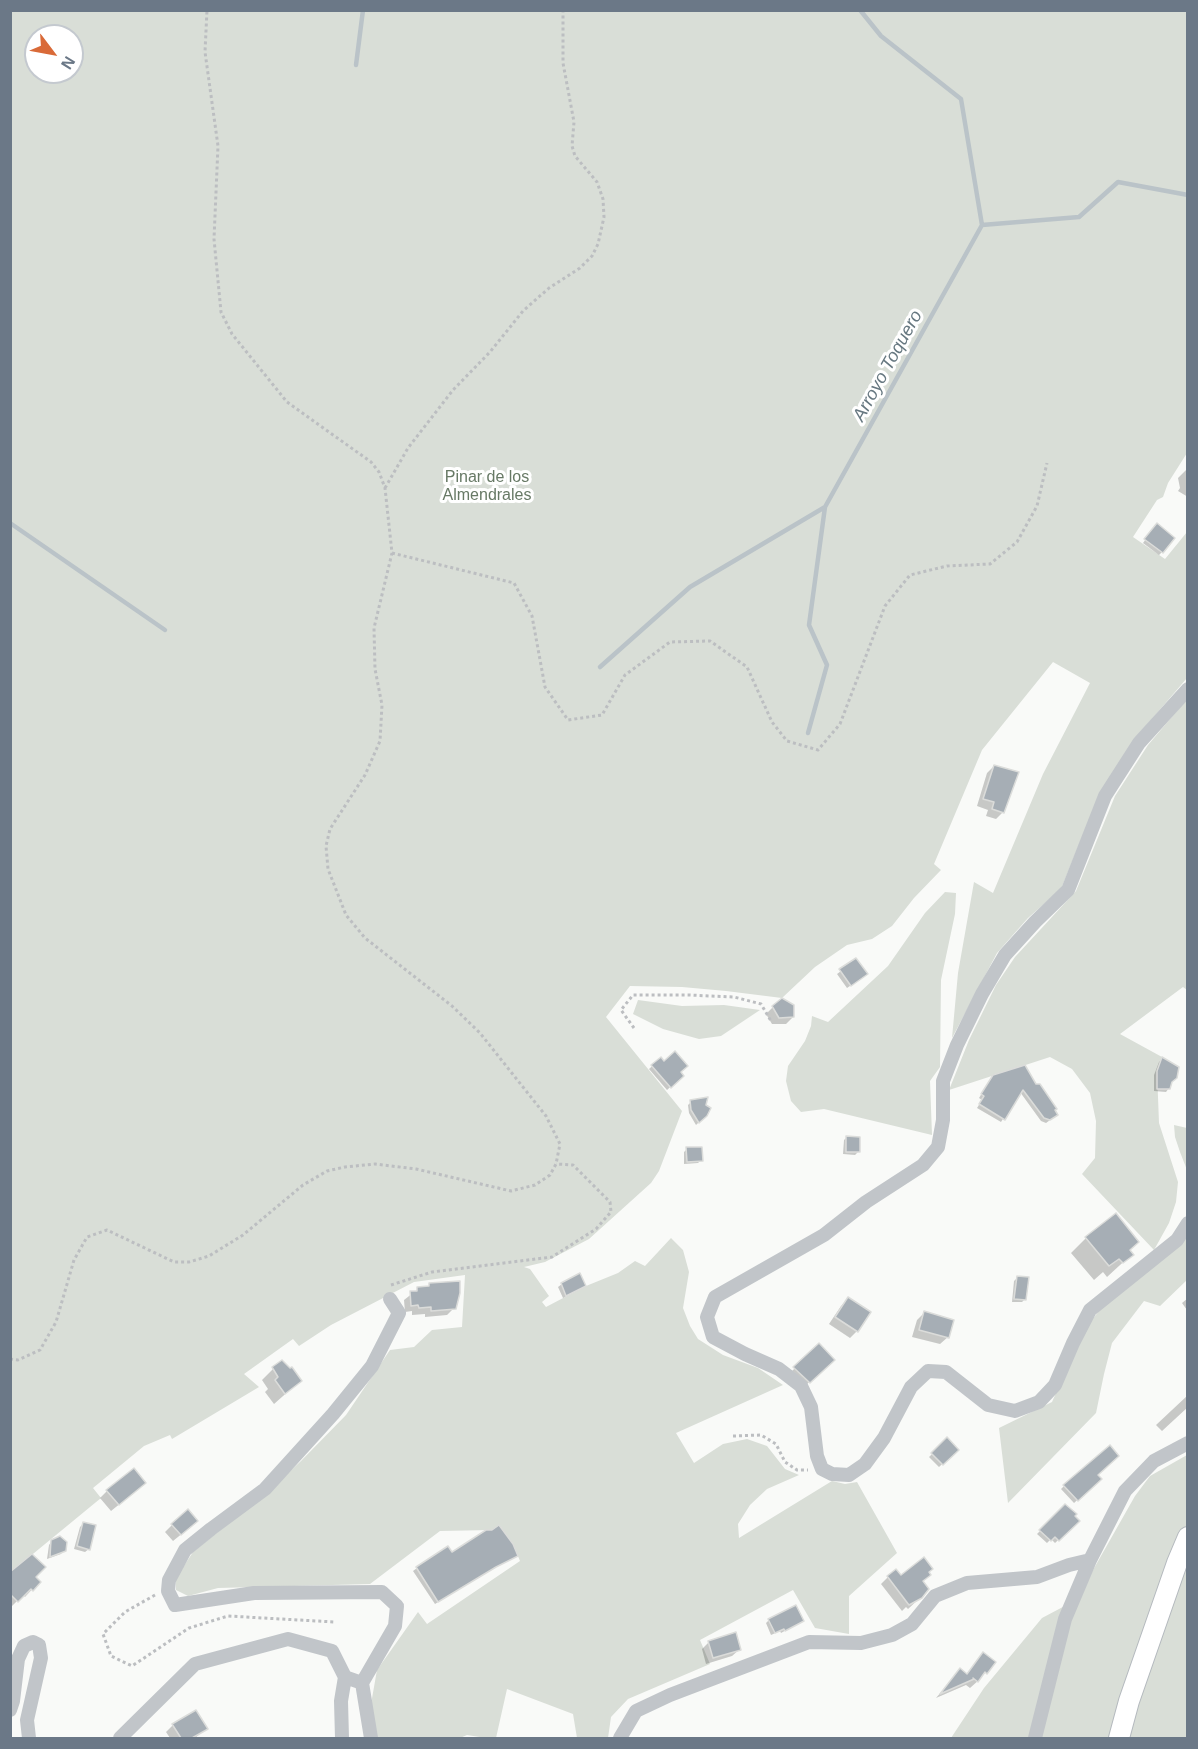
<!DOCTYPE html>
<style>
body{margin:0}
#map{position:relative;width:1198px;height:1749px;overflow:hidden;background:#f9faf8;font-family:Arial,sans-serif}
canvas{display:block}
.frame{position:absolute;inset:0;border:12px solid #6b7887;pointer-events:none}
.north{position:absolute;left:24px;top:24px;width:60px;height:60px;box-sizing:border-box;background:#fff;border:2px solid #c4c9cf;border-radius:50%;rotate:122deg;font-size:16px;font-weight:700;line-height:24px;text-align:center;color:#6b7887}
.north::after{content:'';display:block;margin:auto;width:21px;height:27px;background:#d96a38;clip-path:polygon(50% 0,100% 100%,50% 72%,0 100%)}
</style>
<div id="map">
<canvas width="1198" height="1749"></canvas>
<div class="frame"></div>
<div class="north">N</div>
</div>
<script>
const ctx = document.querySelector('canvas').getContext('2d');
ctx.lineJoin = 'round';
function paint(path, color) { ctx.fillStyle = color; ctx.fill(path, 'evenodd'); }
const poly = rows => new Path2D(rows.map(r => 'M' + r).join(''));
function strokePath(path, color, width, dash) { ctx.strokeStyle = color; ctx.lineWidth = width; ctx.lineCap = dash ? 'butt' : 'round'; ctx.setLineDash(dash || []); ctx.stroke(path); }
function label(font, color, halo, rows, align = 'center') {
  ctx.font = font + ' Arial,sans-serif'; ctx.lineWidth = 6; ctx.setLineDash([]); ctx.textBaseline = 'middle'; ctx.strokeStyle = halo; ctx.fillStyle = color; for (const [text, x, y, turn = 0] of rows) {
    ctx.save(); ctx.translate(x, y); ctx.rotate((+turn || 0) * Math.PI / 180); ctx.textAlign = isNaN(turn) ? turn : align; if (halo) ctx.strokeText(text, 0, 0); ctx.fillText(text, 0, 0); ctx.restore();
  }
}
paint(poly([
 [11,11,1187,11,1187,453,1168,483,1163,497,1157,500,1133,537,1165,559,1187,532,1187,678,1133,741,1099,795,1061,889,1028,918,997,953,952,1038,958,973,974,882,993,893,1043,774,1090,683,1053,662,982,750,934,864,941,870,914,898,892,926,872,939,847,945,815,967,782,998,726,991,682,987,630,986,606,1017,682,1111,659,1171,651,1183,589,1239,545,1262,524,1267,530,1269,549,1296,542,1302,546,1307,586,1286,618,1273,635,1261,645,1266,671,1238,683,1250,689,1272,683,1308,690,1326,698,1339,723,1355,758,1368,783,1385,676,1433,694,1463,723,1444,747,1439,767,1446,785,1469,799,1475,767,1489,750,1505,738,1524,739,1538,832,1481,845,1484,857,1482,897,1553,849,1596,849,1634,815,1628,793,1590,700,1640,710,1664,628,1699,611,1717,608,1738,577,1738,573,1714,507,1689,496,1738,486,1738,467,1735,460,1738,376,1738,371,1704,377,1670,418,1612,427,1624,520,1561,513,1544,500,1526,492,1530,440,1531,370,1584,218,1588,188,1596,176,1590,176,1578,193,1552,272,1488,301,1461,346,1415,390,1350,414,1347,432,1330,462,1327,465,1275,414,1282,331,1325,299,1346,293,1339,244,1374,259,1387,172,1439,170,1435,144,1446,93,1488,101,1498,11,1572],
 [36,36,72,36,72,72,36,72],
 [1187,699,1187,990,1183,987,1120,1034,1162,1057,1157,1071,1159,1123,1178,1182,1176,1202,1169,1223,1154,1250,1082,1174,1095,1158,1096,1121,1090,1093,1072,1069,1050,1057,949,1090,969,1040,996,985,1015,957,1076,891,1115,796,1148,745],
 [945,892,956,893,955,914,941,980,940,1067,930,1081,932,1135,824,1109,801,1112,791,1101,786,1081,788,1066,805,1041,811,1026,812,1016,828,1022,888,966,925,913],
 [638,1000,682,1006,724,1005,760,1010,721,1036,699,1039,663,1029,633,1014],
 [1174,1125,1187,1128,1187,1170,1180,1152,1175,1137],
 [1187,1231,1187,1280,1160,1306,1144,1301,1112,1343,1104,1374,1096,1413,1008,1503,999,1428,1052,1402,1085,1328,1104,1305],
 [1187,1455,1187,1738,951,1738,984,1688,1042,1618,1076,1600,1135,1496,1150,1476]
]), '#d9ded7');
paint(poly([
 [1188,468,1188,497,1178,491,1180,488,1178,478],
 [1154,528,1162,552,1159,555,1143,543],
 [994,766,1003,812,996,819,986,816,988,810,977,806,987,773],
 [856,960,863,977,847,988,837,974],
 [773,1007,793,1017,786,1024,772,1024,766,1014],
 [660,1059,682,1076,667,1090,649,1069],
 [1162,1059,1171,1082,1169,1088,1166,1092,1154,1091,1154,1075,1159,1062],
 [1024,1067,1053,1118,1046,1123,1041,1121,1020,1092,1001,1122,977,1108,982,1100,979,1098,990,1080],
 [691,1102,705,1106,706,1115,696,1125,689,1113,688,1105],
 [847,1137,858,1152,855,1155,843,1154,844,1140],
 [687,1149,701,1160,698,1163,684,1164,684,1152],
 [1116,1215,1129,1251,1132,1254,1107,1277,1103,1272,1094,1280,1071,1253,1086,1238],
 [1017,1278,1025,1299,1022,1302,1012,1302,1014,1281],
 [562,1284,584,1286,563,1298,558,1287],
 [430,1285,454,1308,447,1315,425,1317,425,1314,412,1315,412,1311,405,1312,404,1300,418,1289,427,1288],
 [1188,1298,1188,1310,1187,1310,1182,1303],
 [848,1299,857,1331,850,1338,829,1324,841,1306],
 [924,1313,948,1337,940,1344,912,1337,917,1320],
 [819,1345,833,1360,806,1385,792,1371],
 [273,1369,300,1381,274,1404,265,1392,268,1389,262,1380],
 [1188,1395,1188,1407,1162,1431,1156,1425],
 [947,1440,957,1450,939,1467,929,1457],
 [1096,1475,1100,1479,1074,1503,1061,1489,1064,1486],
 [137,1490,111,1511,100,1498,107,1491],
 [1065,1506,1078,1521,1055,1543,1051,1539,1047,1543,1037,1534],
 [83,1524,89,1549,85,1552,74,1549,80,1527],
 [172,1525,189,1528,173,1541,165,1532],
 [52,1541,64,1550,61,1554,47,1559,49,1545],
 [451,1554,513,1558,491,1570,435,1604,413,1571,417,1568],
 [927,1572,929,1575,922,1582,921,1597,908,1609,906,1607,902,1611,881,1584,888,1577,901,1577],
 [10,1577,34,1577,39,1582,25,1597,23,1595,10,1608],
 [769,1620,802,1621,781,1633,780,1631,771,1635,766,1623],
 [709,1642,740,1649,732,1656,706,1664,702,1649],
 [983,1654,994,1662,979,1680,970,1688,966,1685,936,1698,960,1670,966,1675],
 [173,1725,206,1729,195,1738,170,1738,166,1732]
]), '#0003');
strokePath(poly([
 [356,65,363,10],
 [982,225,1079,217,1118,182,1188,195],
 [10,523,165,630],
 [600,667,690,587,825,507,982,225,961,99,881,36,860,10],
 [808,733,827,665,809,625,825,507]
]), '#bac3c8', 4.5);
const building = poly([
 [1157,523,1175,538,1163,553,1144,539,1157,523],
 [994,765,1019,772,1004,813,992,809,994,802,983,799,994,765],
 [856,958,868,974,851,986,839,969,856,958],
 [782,998,794,1005,794,1017,779,1018,772,1006,782,998],
 [675,1051,688,1066,681,1072,684,1076,671,1088,651,1065,661,1057,664,1061,675,1051],
 [1162,1057,1179,1067,1177,1078,1172,1082,1170,1089,1157,1089,1157,1071,1162,1057],
 [1025,1065,1036,1084,1040,1084,1057,1109,1055,1110,1058,1115,1050,1120,1044,1118,1023,1090,1005,1120,979,1104,984,1096,981,1094,993,1075,1025,1065],
 [708,1097,706,1105,711,1108,707,1116,699,1123,691,1110,690,1100,708,1097],
 [846,1136,860,1137,860,1152,846,1152,846,1136],
 [686,1147,702,1147,703,1161,687,1162,686,1147],
 [1116,1213,1139,1242,1130,1250,1134,1255,1123,1263,1119,1259,1109,1266,1085,1237,1116,1213],
 [580,1273,586,1286,566,1296,561,1283,580,1273],
 [1017,1276,1029,1277,1026,1300,1014,1299,1017,1276],
 [460,1281,460,1293,456,1309,431,1311,431,1307,419,1308,418,1305,411,1306,410,1291,417,1291,417,1287,429,1286,429,1283,460,1281],
 [848,1297,871,1312,858,1332,835,1317,848,1297],
 [924,1311,954,1320,949,1338,919,1330,924,1311],
 [819,1343,835,1360,810,1383,793,1367,819,1343],
 [282,1360,290,1368,292,1367,302,1381,285,1394,275,1380,278,1377,272,1367,282,1360],
 [947,1437,959,1450,943,1465,931,1453,947,1437],
 [1110,1445,1119,1456,1098,1475,1102,1479,1078,1501,1063,1485,1110,1445],
 [134,1468,146,1483,119,1505,106,1490,134,1468],
 [1065,1504,1077,1514,1075,1516,1080,1521,1059,1541,1055,1537,1051,1541,1039,1530,1065,1504],
 [188,1509,198,1521,181,1535,171,1524,188,1509],
 [83,1522,96,1525,90,1550,77,1546,83,1522],
 [499,1525,513,1544,518,1556,496,1567,438,1602,416,1567,448,1546,452,1552,486,1530,492,1530,499,1525],
 [60,1536,67,1542,66,1551,50,1557,51,1540,60,1536],
 [32,1554,46,1567,36,1577,41,1582,33,1591,31,1589,18,1602,10,1594,10,1572,32,1554],
 [924,1557,933,1569,929,1572,931,1575,923,1581,929,1589,922,1598,909,1605,887,1576,896,1569,901,1575,924,1557],
 [796,1605,804,1621,785,1631,784,1629,775,1633,768,1619,796,1605],
 [736,1632,741,1650,713,1658,708,1641,736,1632],
 [983,1652,996,1662,987,1674,985,1672,978,1682,973,1678,974,1679,940,1694,960,1668,967,1674,983,1652],
 [196,1710,208,1729,192,1738,181,1738,172,1724,196,1710]
]);
paint(building, '#a6aeb5');
strokePath(building, '#dbdcda', 1.5);
const secondary = poly([
 [1119,1738,1129,1701,1177,1563,1188,1537]
]);
strokePath(secondary, '#b4b9be', 22);
strokePath(poly([
 [385,488,408,448,453,390,490,352,523,311,549,288,580,268,592,256,598,244,604,217,603,199,597,182,575,156,572,146,574,122,563,63,563,10],
 [392,553,514,583,532,616,545,687,568,720,602,715,625,675,670,642,710,641,747,667,772,722,787,741,818,750,840,724,885,606,910,575,947,566,990,564,1017,542,1037,506,1047,463],
 [634,1028,621,1010,633,995,688,995,734,997,761,1004,771,1021],
 [391,1285,432,1272,552,1257,596,1229,611,1212,610,1202,573,1165,556,1164],
 [10,1359,18,1360,40,1350,56,1322,74,1260,87,1237,107,1230,174,1262,189,1262,209,1256,243,1235,303,1185,327,1171,345,1167,375,1164,416,1169,511,1191,535,1185,550,1175,556,1164,560,1144,546,1116,480,1033,452,1006,365,938,346,915,328,869,326,846,330,829,365,775,380,741,382,705,375,669,374,628,392,553,385,488,379,472,371,462,287,402,232,334,221,312,214,239,218,146,205,52,207,10],
 [733,1436,761,1435,776,1444,785,1462,797,1470,808,1470],
 [155,1595,125,1612,103,1634,111,1656,132,1666,189,1628,228,1616,334,1622]
]), '#bcbec1', 3, [3, 3]);
strokePath(poly([
 [1188,689,1139,743,1105,796,1068,890,1035,922,1005,955,982,994,957,1045,943,1081,943,1120,938,1147,923,1165,866,1202,824,1235,715,1297,707,1317,713,1337,745,1354,779,1369,801,1386,811,1407,817,1456,822,1469,832,1474,849,1475,865,1464,884,1438,911,1387,928,1371,946,1372,988,1405,1015,1411,1039,1402,1055,1385,1073,1343,1090,1310,1177,1240,1188,1223],
 [362,1683,371,1738],
 [10,1710,13,1701,18,1659,24,1646,33,1642,39,1645,41,1658,27,1720,29,1738],
 [120,1738,195,1664,288,1639,332,1651,345,1677,362,1683,395,1626,397,1606,382,1592,254,1593,175,1605,168,1591,169,1580,185,1550,211,1529,265,1489,333,1414,372,1366,399,1313,390,1299],
 [342,1738,341,1701,345,1677],
 [620,1738,636,1711,670,1695,809,1642,861,1643,892,1635,912,1624,935,1596,967,1583,1037,1577,1069,1565,1090,1560],
 [1035,1738,1065,1619,1090,1560,1125,1491,1154,1461,1188,1443]
]), '#c1c5c9', 14);
strokePath(secondary, '#fff', 20);
label('16px', '#677965', '#fff', [
 ["Pinar de los",487,478],
 ["Almendrales",487,496]
]);
label('italic 18px', '#677881', '#fff', [
 ["Arroyo Toquero",888,366,-61]
]);
</script>
